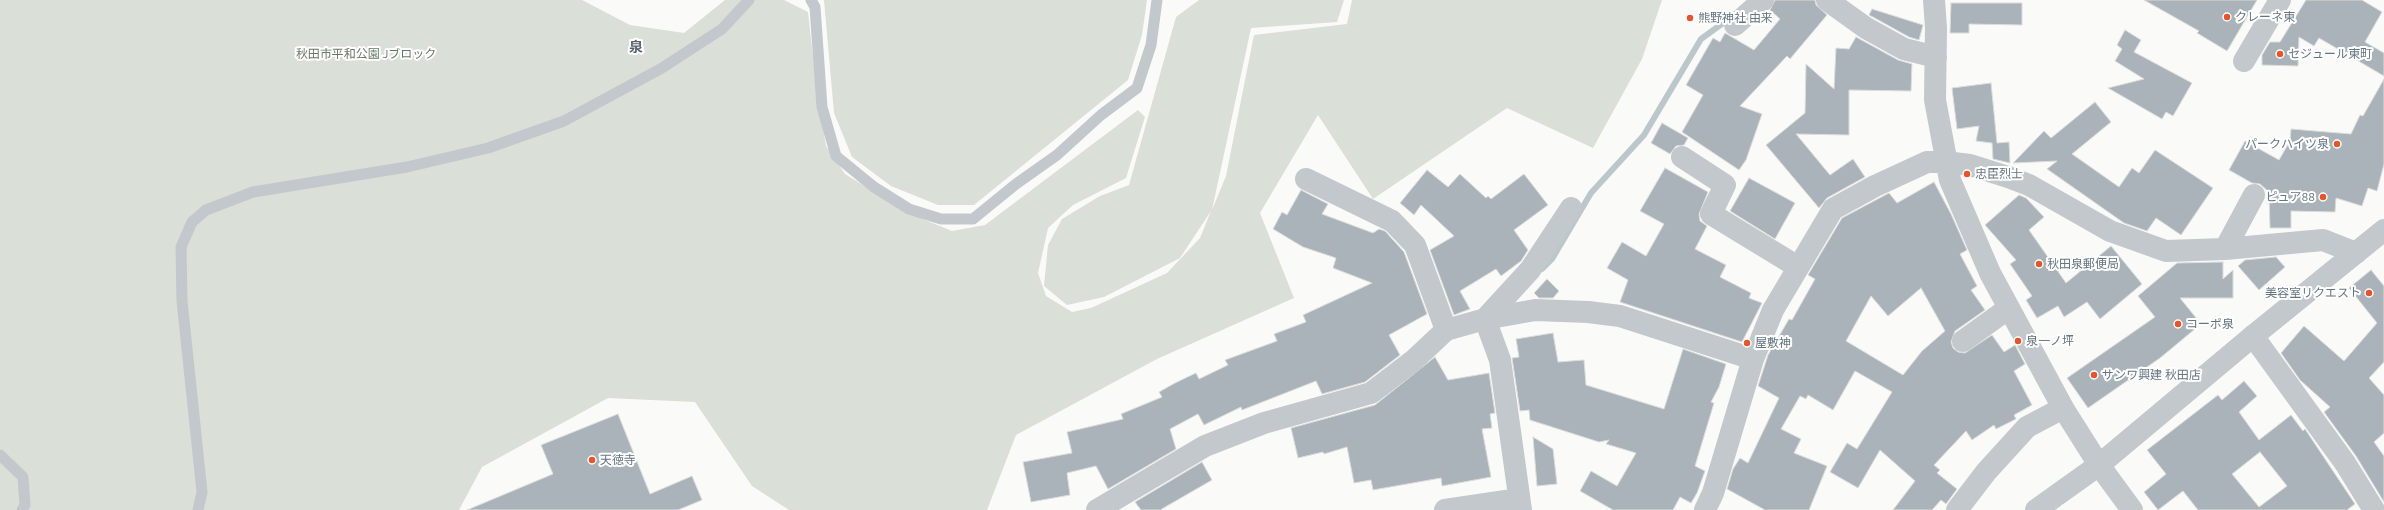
<!DOCTYPE html>
<meta charset="utf-8">
<style>
body{margin:0}
canvas{display:block;background:#fafaf8}
</style>
<canvas width="2384" height="510"></canvas>
<script>
const ctx = document.querySelector('canvas').getContext('2d');
ctx.lineJoin = 'round';
function paint(path, color) { ctx.fillStyle = color; ctx.fill(path, 'evenodd'); }
const poly = rows => new Path2D(rows.map(r => 'M' + r).join(''));
function strokePath(path, color, width, dash) { ctx.strokeStyle = color; ctx.lineWidth = width; ctx.lineCap = dash ? 'butt' : 'round'; ctx.setLineDash(dash || []); ctx.stroke(path); }
function label(font, color, halo, rows, align = 'center') {
  ctx.font = font + ' Ubuntu,"Noto Sans JP",sans-serif'; ctx.lineWidth = 4; ctx.setLineDash([]); ctx.textBaseline = 'middle'; ctx.strokeStyle = halo; ctx.fillStyle = color; for (const [text, x, y, turn = 0] of rows) {
    ctx.save(); ctx.translate(x, y); ctx.rotate((+turn || 0) * Math.PI / 180); ctx.textAlign = isNaN(turn) ? turn : align; if (halo) ctx.strokeText(text, 0, 0); ctx.fillText(text, 0, 0); ctx.restore();
  }
}
paint(poly([
 [0,0,582,0,630,25,684,33,725,0,784,0,808,12,817,93,826,146,845,174,908,213,952,231,985,225,1138,110,1145,117,1126,178,1073,205,1048,228,1038,273,1046,296,1072,312,1091,308,1167,273,1200,238,1211,211,1180,258,1104,297,1067,305,1044,286,1048,245,1062,219,1100,196,1129,185,1176,17,1199,0,1344,0,1337,22,1251,28,1212,210,1226,176,1254,35,1347,24,1352,0,1662,0,1642,59,1593,148,1507,108,1373,199,1318,115,1260,213,1294,298,1157,359,1016,435,987,510,789,510,752,486,695,402,608,398,482,467,459,510,0,510],
 [824,0,1147,0,1142,35,1128,80,974,205,938,205,891,186,852,157,834,113]
]), '#dadfd7');
strokePath(poly([
 [1542,269,1552,259,1591,193,1644,135,1701,39,1730,18]
]), '#bbc7cb', 6);
const building = poly([
 [1775,0,1815,0,1816,5,1827,15,1790,59,1787,56,1740,106,1762,114,1746,160,1739,170,1682,132,1703,95,1686,85,1713,38,1720,42,1725,33,1754,50,1780,19,1770,10,1775,0],
 [2144,0,2257,0,2227,51,2197,33,2199,31,2144,0],
 [2306,0,2362,0,2382,12,2365,42,2384,53,2384,76,2319,38,2314,46,2299,37,2298,66,2262,65,2262,55,2270,42,2280,42,2306,0],
 [1951,3,2022,3,2022,25,1969,24,1969,33,1950,33,1951,3],
 [1872,9,1923,25,1919,40,1909,37,1873,17,1869,15,1872,9],
 [2125,30,2141,40,2134,52,2192,83,2173,116,2166,112,2162,119,2108,88,2144,79,2115,61,2122,49,2117,45,2125,30],
 [1856,37,1898,60,1912,64,1911,91,1849,90,1849,135,1796,134,1830,175,1853,159,1865,177,1827,198,1819,208,1766,145,1805,113,1806,64,1834,89,1836,48,1849,49,1856,37],
 [2384,79,2384,164,2377,191,2368,188,2362,206,2336,198,2335,212,2291,211,2291,228,2270,228,2269,192,2260,184,2252,183,2229,170,2245,141,2279,160,2290,141,2291,129,2351,134,2360,115,2363,116,2384,79],
 [1991,83,1997,143,2009,142,2010,163,1993,159,1992,143,1976,141,1979,126,1957,129,1952,88,1991,83],
 [2095,102,2111,122,2072,154,2119,187,2132,168,2139,173,2155,150,2213,188,2181,235,2156,218,2147,231,2124,223,2047,169,2057,161,2013,163,2044,131,2051,138,2095,102],
 [1662,123,1688,138,1684,145,1676,146,1670,154,1651,143,1662,123],
 [1665,168,1708,192,1699,214,1700,221,1707,226,1695,249,1726,265,1720,277,1751,293,1749,298,1762,303,1742,342,1620,302,1628,280,1607,268,1622,242,1646,256,1664,224,1640,211,1665,168],
 [1427,170,1448,187,1460,174,1486,198,1488,196,1491,199,1524,174,1548,205,1514,230,1528,250,1521,261,1501,276,1496,269,1460,291,1470,309,1454,315,1430,250,1454,236,1421,205,1414,215,1400,203,1427,170],
 [1749,178,1795,203,1775,239,1730,211,1749,178],
 [1934,182,1951,214,1967,250,1960,254,1977,286,1971,290,1985,310,1955,331,1951,342,1953,348,1958,352,1965,353,1992,335,2004,352,2015,345,2025,364,2014,371,2032,405,2014,415,2016,419,1996,429,1994,425,1972,440,1966,431,1934,465,1940,470,1937,473,1957,489,1946,504,1941,500,1932,510,1893,510,1915,481,1880,450,1858,488,1830,472,1847,443,1857,449,1892,392,1855,371,1833,410,1808,395,1806,399,1800,396,1781,429,1801,439,1794,453,1827,466,1809,510,1765,510,1727,489,1733,469,1740,458,1748,463,1779,398,1758,386,1768,355,1789,319,1792,320,1815,279,1808,275,1842,218,1889,193,1897,203,1934,182],
 [1921,288,1945,331,1922,351,1903,375,1846,341,1871,296,1888,316,1921,288],
 [1301,190,1328,204,1322,214,1373,233,1379,229,1385,231,1404,252,1427,314,1389,335,1400,355,1365,382,1322,394,1316,381,1242,410,1241,407,1204,425,1198,414,1170,429,1176,449,1108,489,1096,466,1067,473,1070,495,1031,502,1023,462,1072,453,1067,432,1123,419,1121,414,1162,397,1159,392,1175,383,1196,373,1199,379,1228,365,1225,360,1277,341,1274,334,1306,322,1303,315,1372,283,1333,268,1336,258,1303,247,1273,229,1282,212,1287,215,1301,190],
 [2019,195,2026,198,2044,217,2029,230,2066,283,2111,246,2142,284,2100,319,2087,302,2064,317,2058,306,2037,318,2026,300,2032,296,2010,264,2016,260,1985,225,2019,195],
 [2276,257,2285,267,2259,290,2238,266,2245,260,2276,257],
 [2223,262,2223,279,2233,270,2233,298,2180,298,2201,324,2160,358,2088,408,2067,378,2155,317,2138,296,2177,263,2223,262],
 [2371,270,2384,286,2384,362,2369,378,2384,395,2384,433,2374,442,2384,456,2384,502,2356,456,2324,412,2330,407,2300,380,2281,353,2304,326,2344,361,2377,323,2349,288,2371,270],
 [1547,279,1559,291,1553,298,1539,298,1534,293,1547,279],
 [1553,333,1558,362,1584,360,1586,385,1664,409,1683,349,1726,364,1719,387,1711,402,1714,403,1695,466,1705,471,1697,493,1691,503,1680,497,1673,510,1613,510,1580,491,1591,471,1617,486,1636,453,1606,444,1609,440,1599,442,1530,420,1529,410,1520,411,1512,358,1519,357,1516,339,1553,333],
 [1435,357,1448,380,1489,373,1495,413,1490,414,1492,428,1482,429,1491,477,1442,486,1441,478,1373,490,1371,480,1354,483,1347,447,1324,454,1323,452,1298,458,1291,428,1375,405,1435,357],
 [2244,381,2257,396,2239,412,2259,440,2291,415,2303,431,2305,429,2355,504,2347,510,2198,510,2183,491,2158,510,2144,492,2166,474,2147,450,2218,395,2222,400,2244,381],
 [2260,452,2287,486,2259,507,2232,474,2260,452],
 [618,414,650,494,692,476,702,500,678,510,467,510,553,474,541,445,618,414],
 [1533,437,1553,449,1557,484,1537,486,1533,437],
 [1202,462,1212,480,1160,510,1141,510,1135,502,1202,462]
]);
paint(building, '#aab3b9');
strokePath(building, '#dcdcda', 1);
strokePath(poly([
 [811,0,815,7,822,107,836,156,874,187,909,209,941,219,973,219,1016,184,1057,155,1101,115,1137,88,1151,45,1157,0],
 [0,455,23,477,25,505,22,510],
 [198,510,202,492,182,301,181,247,192,222,206,210,253,192,407,167,488,148,564,121,662,68,722,29,749,0]
]), '#c3c8cc', 11);
strokePath(poly([
 [1827,0,1866,28,1904,49,1936,57],
 [1934,0,1936,28,1935,100,1950,180,1990,273,2063,408,2099,465,2132,510],
 [1735,25,1763,0],
 [2244,61,2280,0],
 [1682,157,1725,185,1711,214,1798,267],
 [1306,179,1392,221,1415,245,1446,330],
 [1571,208,1530,270,1485,319,1535,310,1588,312,1620,316,1753,359],
 [2225,249,2254,195],
 [2253,336,2345,463,2374,510],
 [1963,341,2009,308],
 [1097,510,1205,446,1264,423,1371,393,1414,360,1446,330,1485,319,1500,360,1521,510],
 [1445,510,1519,499],
 [1705,510,1713,493,1753,359,1773,310,1833,209,1875,186,1927,162,1945,162,1970,165,2008,177,2029,185,2110,231,2166,251,2225,249,2323,240,2356,253],
 [1957,510,1986,472,2027,427,2063,408]
]), '#c3c8cc', 22);
strokePath(poly([
 [2036,510,2099,465,2253,336,2384,230]
]), '#c3c8cc', 22);
for (const [x, y, r, color] of [
 [2227,17,4,"#e4572e"],
 [1690,18,4,"#e4572e"],
 [2280,54,4,"#e4572e"],
 [2337,144,4,"#e4572e"],
 [1967,174,4,"#e4572e"],
 [2323,197,4,"#e4572e"],
 [2039,264,4,"#e4572e"],
 [2369,293,4,"#e4572e"],
 [2178,324,4,"#e4572e"],
 [2018,341,4,"#e4572e"],
 [1747,343,4,"#e4572e"],
 [2094,375,4,"#e4572e"],
 [592,460,4,"#e4572e"]
]) { const dot = new Path2D(); dot.arc(x, y, r, 0, 2 * Math.PI); ctx.fillStyle = color; ctx.fill(dot); strokePath(dot, '#fff', 1.5); }
label('12px', '#657683', '#fff', [
 ["クレーネ東",2235,17],
 ["熊野神社 由来",1698,18],
 ["セジュール東町",2288,54],
 ["パークハイツ泉",2329,144,"right"],
 ["忠臣烈士",1975,174],
 ["ピュア88",2315,197,"right"],
 ["秋田泉郵便局",2047,264],
 ["美容室リクエスト",2361,293,"right"],
 ["コーポ泉",2186,324],
 ["泉一ノ坪",2026,341],
 ["屋敷神",1755,343],
 ["サンワ興建 秋田店",2102,375],
 ["天徳寺",600,460]
], 'left');
label('12px', '#687a64', '#fff', [
 ["秋田市平和公園 Jブロック",366,54]
]);
label('bold 14px', '#57646e', '#fff', [
 ["泉",636,47]
]);
</script>
